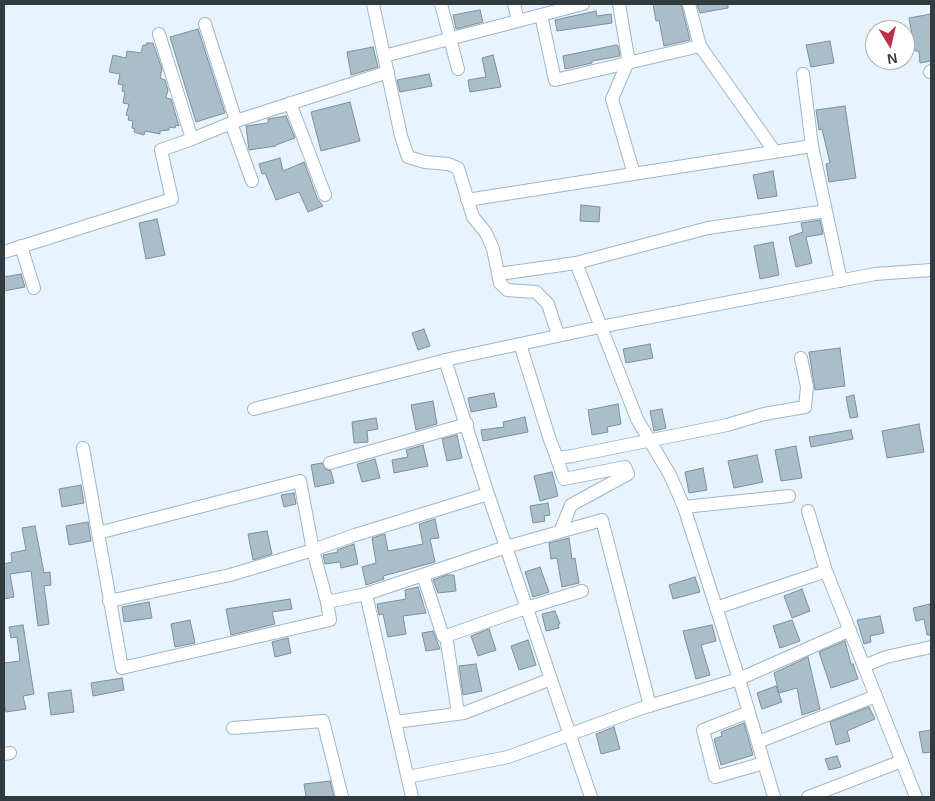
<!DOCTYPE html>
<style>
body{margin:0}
#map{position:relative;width:935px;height:801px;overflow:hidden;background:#e8f4fd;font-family:Helvetica,sans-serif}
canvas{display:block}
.frame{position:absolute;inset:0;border:5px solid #323b40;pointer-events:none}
.north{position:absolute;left:865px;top:20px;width:50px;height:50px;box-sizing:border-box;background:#fff;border:1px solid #adb1b3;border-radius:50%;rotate:171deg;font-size:14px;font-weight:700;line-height:20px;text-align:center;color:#323b40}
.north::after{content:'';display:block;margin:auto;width:18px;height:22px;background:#bf2f47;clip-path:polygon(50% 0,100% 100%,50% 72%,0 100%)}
</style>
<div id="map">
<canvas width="935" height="801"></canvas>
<div class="frame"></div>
<div class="north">N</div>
</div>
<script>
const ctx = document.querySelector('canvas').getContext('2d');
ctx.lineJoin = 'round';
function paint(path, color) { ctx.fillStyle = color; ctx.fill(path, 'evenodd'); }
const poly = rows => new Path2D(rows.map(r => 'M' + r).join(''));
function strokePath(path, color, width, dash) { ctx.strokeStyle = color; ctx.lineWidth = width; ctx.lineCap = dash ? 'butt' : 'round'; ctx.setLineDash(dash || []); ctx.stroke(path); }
const building = poly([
 [653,4,681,4,690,40,664,46,659,20,656,21,653,4],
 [697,4,728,4,728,8,700,13,697,4],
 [480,10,483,22,456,29,453,15,480,10],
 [596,11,597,16,611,14,612,23,557,31,555,20,596,11],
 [931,14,931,61,920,63,919,51,915,51,909,18,931,14],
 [198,29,225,113,196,122,170,37,198,29],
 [830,41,834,63,811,67,806,45,830,41],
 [147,43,153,43,162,69,160,78,165,80,168,90,166,98,171,99,179,126,176,125,175,128,169,127,169,130,160,131,160,134,145,131,144,135,134,132,135,129,132,128,133,121,128,120,129,116,126,115,129,104,123,103,125,92,122,91,123,85,118,84,120,74,109,72,113,55,126,58,127,51,141,53,143,45,147,45,147,43],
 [616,45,618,46,620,56,592,61,592,63,565,69,563,56,616,45],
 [373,47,378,67,351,75,347,52,373,47],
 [493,55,501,87,470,92,468,80,486,77,482,58,493,55],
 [429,74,432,86,400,92,397,80,429,74],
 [350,102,360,141,321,151,311,112,350,102],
 [845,106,856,178,829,182,826,164,830,163,822,129,819,130,816,110,845,106],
 [286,116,295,138,276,145,276,146,249,150,246,126,268,123,268,119,286,116],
 [280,158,283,171,304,162,317,198,323,206,308,212,299,192,276,200,265,173,262,174,259,164,280,158],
 [773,171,777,196,758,199,753,175,773,171],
 [581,205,600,207,599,222,580,221,581,205],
 [157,219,165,255,146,259,139,223,157,219],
 [820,220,823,234,806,237,812,263,796,267,789,237,803,232,801,223,820,220],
 [773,242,779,275,760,279,754,246,773,242],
 [21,274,25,287,4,291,4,277,21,274],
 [424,329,430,346,418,350,412,333,424,329],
 [650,344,653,358,626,363,623,349,650,344],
 [840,348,845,386,815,390,809,352,840,348],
 [494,393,497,407,471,412,468,398,494,393],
 [854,395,858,417,850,418,846,397,854,395],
 [433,401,437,424,416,430,411,405,433,401],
 [618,404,621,424,607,427,608,432,592,435,588,410,618,404],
 [662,409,666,428,654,431,650,411,662,409],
 [525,417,528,432,483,441,481,430,504,427,503,422,525,417],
 [376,418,378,429,367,431,368,442,354,443,352,422,376,418],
 [919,424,924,452,887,458,882,431,919,424],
 [851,430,853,439,811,447,809,437,851,430],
 [457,435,462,458,447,461,442,439,457,435],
 [423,445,428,466,394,473,392,460,408,457,406,450,423,445],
 [796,446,802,478,781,481,775,450,796,446],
 [757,455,763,482,734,488,728,461,757,455],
 [375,459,380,478,362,482,357,464,375,459],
 [322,463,325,469,331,471,334,483,315,487,311,465,322,463],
 [703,468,707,490,689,493,685,472,703,468],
 [552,472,558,496,540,501,534,476,552,472],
 [81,485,84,503,62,507,59,489,81,485],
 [294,493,296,504,284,507,281,495,294,493],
 [548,503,550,515,544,516,545,521,533,523,530,506,548,503],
 [435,519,439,538,430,539,435,562,383,576,384,579,366,585,362,567,376,563,372,538,385,534,388,551,423,544,419,524,435,519],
 [88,522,91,541,69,545,66,526,88,522],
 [35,526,44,573,50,572,51,585,44,586,49,624,38,626,31,571,10,574,14,597,4,599,4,564,12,562,11,553,26,550,22,528,35,526],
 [267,531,272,554,253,560,248,534,267,531],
 [569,538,572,559,575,558,579,583,562,587,557,558,551,559,549,543,569,538],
 [354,544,358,564,341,568,340,562,325,564,323,555,338,552,337,550,354,544],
 [540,567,549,592,533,597,525,572,540,567],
 [447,575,454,575,456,591,438,593,433,580,447,575],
 [695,577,700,592,673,599,669,585,695,577],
 [418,587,426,613,403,616,406,634,388,637,383,614,379,615,377,604,406,599,405,590,418,587],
 [802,589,810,611,792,618,784,596,802,589],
 [290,599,292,609,272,612,275,624,231,635,226,609,290,599],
 [149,602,152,618,124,622,122,607,149,602],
 [930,604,931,635,927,635,924,619,916,621,913,608,930,604],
 [555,611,560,624,558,624,559,628,546,631,542,614,555,611],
 [880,616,884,633,870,636,871,642,864,644,857,620,880,616],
 [190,620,195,643,175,647,171,624,190,620],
 [792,620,800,641,780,648,773,626,792,620],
 [23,625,34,694,23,696,26,709,6,712,4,703,4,663,20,661,17,637,11,638,9,627,23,625],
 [712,625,716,641,701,645,710,675,696,679,683,631,712,625],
 [489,629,496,650,478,656,471,636,489,629],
 [433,631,440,649,426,651,422,633,433,631],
 [288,638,291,653,275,657,272,642,288,638],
 [528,640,536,665,519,670,511,646,528,640],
 [845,641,851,664,853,664,858,679,831,688,819,652,845,641],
 [808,657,820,709,802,715,797,688,779,693,774,673,808,657],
 [476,664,482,691,463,695,459,666,476,664],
 [122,678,124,690,93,696,91,683,122,678],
 [776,686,782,702,762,709,757,693,776,686],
 [71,690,74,712,51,715,48,693,71,690],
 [869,707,875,719,847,731,850,741,836,745,830,722,869,707],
 [744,723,753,755,721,765,714,739,722,736,721,732,744,723],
 [614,727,620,749,601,754,596,734,614,727],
 [931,730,931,752,923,753,919,732,931,730],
 [837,756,841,767,829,770,825,759,837,756],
 [330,781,334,797,306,797,304,784,330,781]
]);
paint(building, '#a9bdcb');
strokePath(building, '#7c8f9c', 1);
const minor = poly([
 [373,4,401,136,408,157,425,162,448,164,458,168,473,217,486,233,493,249,500,283,507,290,536,292,548,304,558,335],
 [441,4,458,69],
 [514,4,518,21],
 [619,4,629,63],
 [541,15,555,80,700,46,689,4],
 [205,24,236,121],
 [159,34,192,139],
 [700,46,775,152],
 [384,56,583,4],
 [627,64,612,99,634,174],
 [930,72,931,71],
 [803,74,812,146,841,281],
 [290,103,325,195],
 [231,123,252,181],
 [467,200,812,146],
 [21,246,34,288],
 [4,252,172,199,161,150,192,139,236,121,388,72],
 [576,263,637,419,670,475,684,507,739,679,774,797],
 [499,274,576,263,708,228,826,211],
 [520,344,550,440,557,458,572,456,727,425,764,414,805,407,807,387,801,358],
 [445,360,488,494,591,797],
 [254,409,454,358,600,327,875,274,931,270],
 [83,448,122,668,330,620,327,602,366,594,506,547,602,520,650,706],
 [556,456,564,479,625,467,628,474,571,505,560,532],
 [330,463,467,424],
 [684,507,789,496],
 [808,511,826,571],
 [98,533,300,481,313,550,355,535,488,494],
 [423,575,443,636,446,636,458,713],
 [366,594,412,797],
 [109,601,230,575,313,550,327,602],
 [716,608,826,571,916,797],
 [446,636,526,608,582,591],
 [864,666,886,657,931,647],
 [749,712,703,730,715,777,764,763],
 [395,722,464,713,551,679],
 [233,728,323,721,342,797],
 [758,742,876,696],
 [4,754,10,753],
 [408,777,508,757,642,708,739,679,850,630],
 [808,797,902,761]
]);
strokePath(minor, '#a1b5c3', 14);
strokePath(minor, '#fff', 12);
</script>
